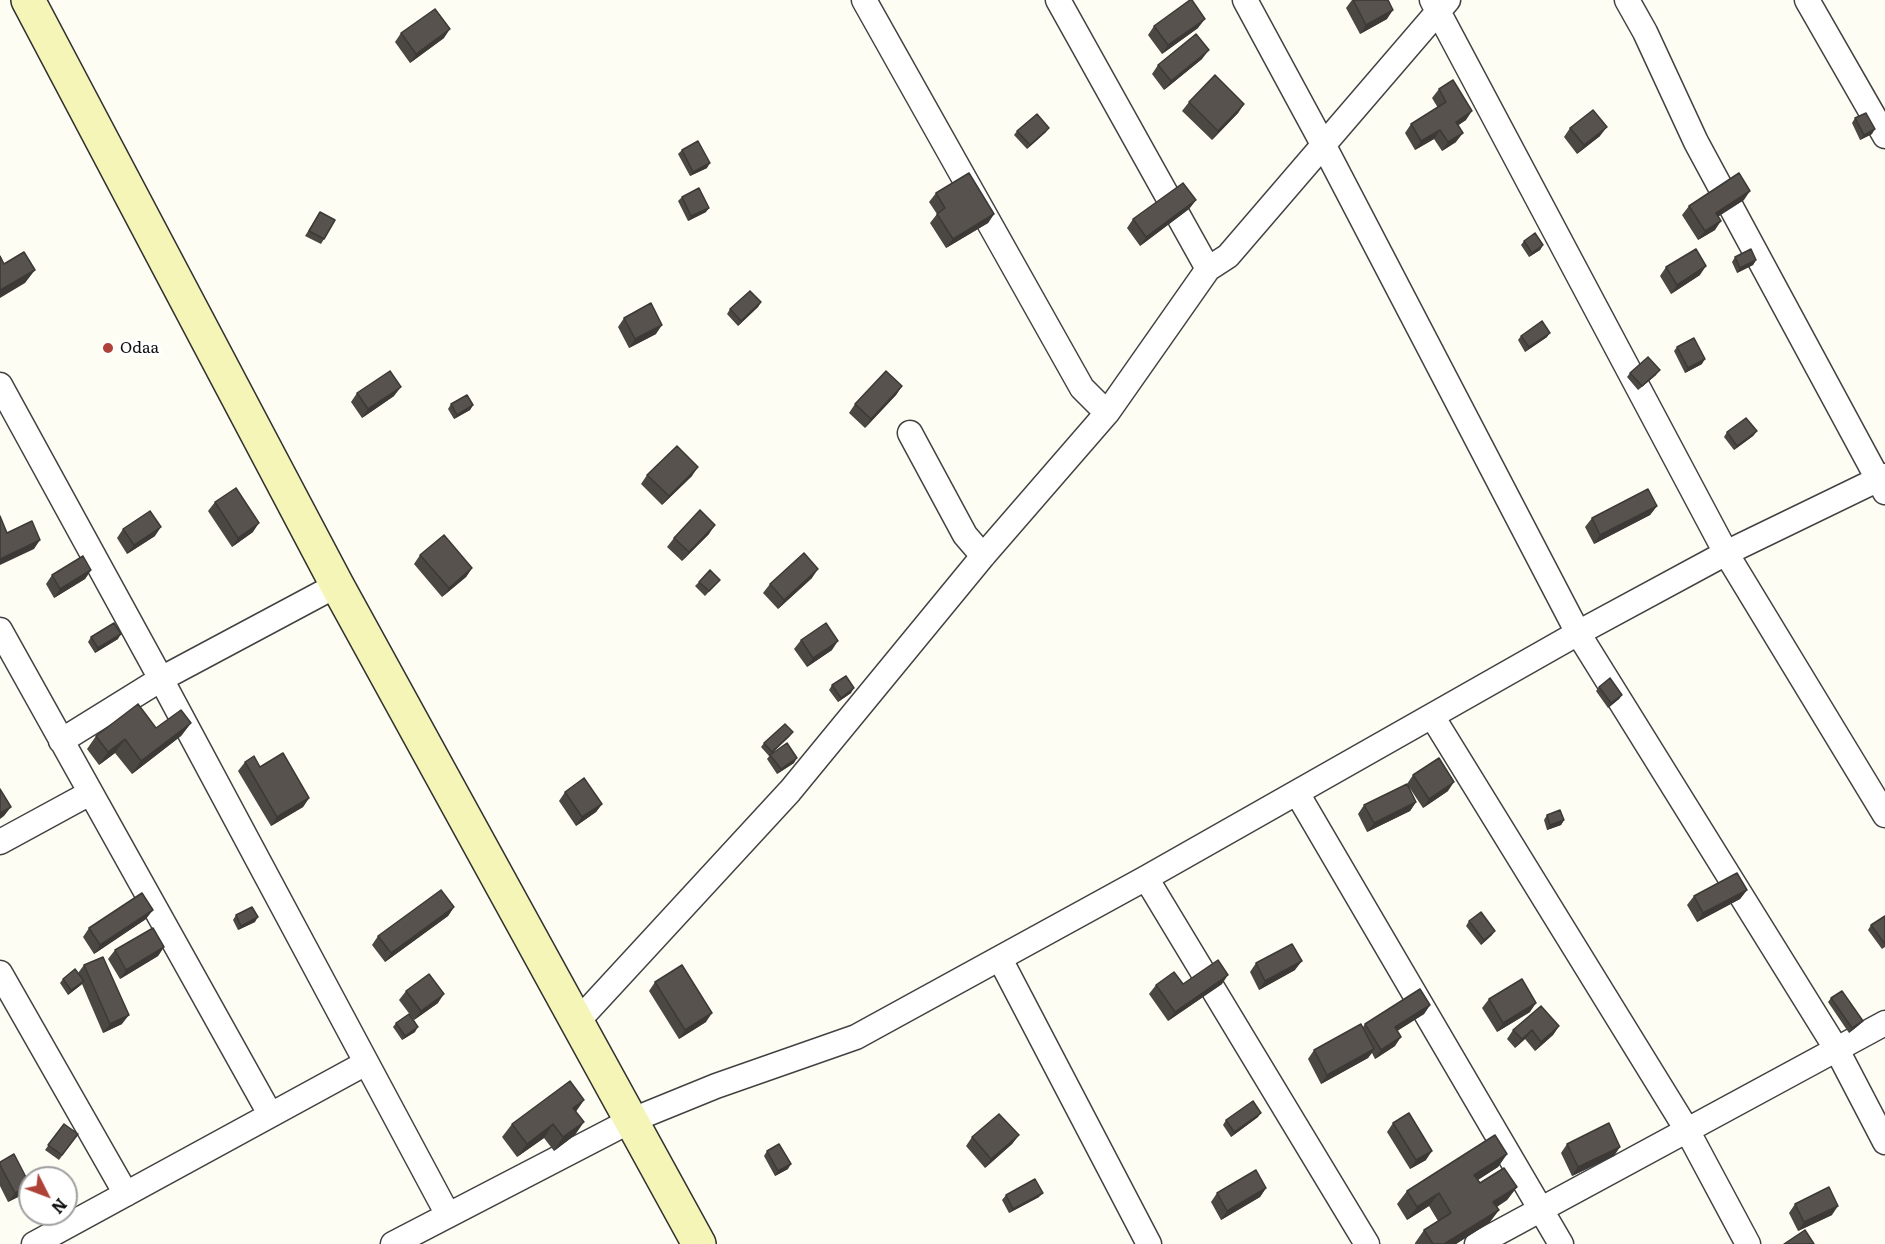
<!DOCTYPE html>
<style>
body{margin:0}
#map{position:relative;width:1885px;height:1244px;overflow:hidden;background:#fdfdf3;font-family:Literata,serif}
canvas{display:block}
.north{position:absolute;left:18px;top:1166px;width:60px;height:60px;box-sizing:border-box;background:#fff;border:2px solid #9f9f9f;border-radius:50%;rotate:132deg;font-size:16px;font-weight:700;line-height:24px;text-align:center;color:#0f0f0f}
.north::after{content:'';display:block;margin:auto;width:21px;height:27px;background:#af4238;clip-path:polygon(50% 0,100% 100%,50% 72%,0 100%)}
</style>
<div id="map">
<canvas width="1885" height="1244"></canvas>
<div class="north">N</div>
</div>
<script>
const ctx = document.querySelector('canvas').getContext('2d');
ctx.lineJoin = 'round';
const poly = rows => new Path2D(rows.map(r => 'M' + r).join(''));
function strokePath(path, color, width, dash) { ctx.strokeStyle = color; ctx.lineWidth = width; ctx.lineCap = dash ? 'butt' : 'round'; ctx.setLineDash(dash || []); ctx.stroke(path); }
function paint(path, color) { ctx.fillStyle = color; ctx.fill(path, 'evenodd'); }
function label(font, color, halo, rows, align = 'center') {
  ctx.font = font + ' Literata,serif'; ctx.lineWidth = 6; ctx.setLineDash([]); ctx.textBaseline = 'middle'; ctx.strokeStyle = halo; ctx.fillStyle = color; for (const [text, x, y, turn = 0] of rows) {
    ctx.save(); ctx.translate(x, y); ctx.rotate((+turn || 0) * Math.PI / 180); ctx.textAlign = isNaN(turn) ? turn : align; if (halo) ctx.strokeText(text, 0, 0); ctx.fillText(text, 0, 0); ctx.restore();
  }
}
const minor = poly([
 [864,0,1082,388,1107,413],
 [1058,0,1208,269],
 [1245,0,1324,146,1578,633,1837,1050,1885,1142],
 [1432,0,1726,553,1885,815],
 [1627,0,1645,32,1696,142,1885,492],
 [1807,0,1885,136],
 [0,385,161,679,448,1215],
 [910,433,965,535,983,556],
 [0,630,270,1114],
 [1432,716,1687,1130,1748,1244],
 [61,741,161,679,337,585],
 [1297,793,1561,1244],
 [0,842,90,793],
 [1146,878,1367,1244],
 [1000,959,1149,1244],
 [0,973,126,1194],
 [577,1022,790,791,983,556,1107,413,1208,269,1228,256,1448,0],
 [34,1244,366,1063],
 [393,1244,630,1121,716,1086,856,1037,1146,878,1578,633,1726,553,1885,476],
 [1477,1244,1885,1023]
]);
const secondary = poly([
 [28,0,337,585,699,1244]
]);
strokePath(minor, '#424242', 27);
strokePath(secondary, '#313131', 36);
strokePath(minor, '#fff', 24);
strokePath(secondary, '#f4f5b6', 33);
paint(poly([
 [1352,0,1388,0,1387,19,1360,34,1346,8],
 [1154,26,1198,28,1162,54,1148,35],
 [401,33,444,38,410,63,395,42],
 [1202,59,1164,90,1152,74,1158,65],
 [1439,89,1466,120,1458,125,1456,142,1442,151,1434,139,1415,150,1405,133,1411,124,1438,108,1432,98],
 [1189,102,1244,104,1238,113,1212,140,1182,111],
 [1855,118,1872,134,1860,140,1852,123],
 [1570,128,1600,136,1577,154,1564,137],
 [1017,131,1046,132,1027,149,1014,135],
 [682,150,707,168,690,176,678,154],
 [936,193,994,214,988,223,946,248,930,223,937,214,929,202],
 [682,197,706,212,688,221,678,201],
 [1196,200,1189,209,1140,246,1127,228,1133,219],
 [1744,200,1718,216,1715,230,1698,240,1682,215,1689,206],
 [320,212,324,239,321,244,305,236],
 [1524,241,1543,245,1540,250,1529,257,1521,245],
 [1735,257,1756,260,1753,265,1737,273,1732,262],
 [1666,267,1700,275,1671,294,1660,276],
 [761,302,758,307,738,326,727,314,730,309],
 [624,318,656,334,629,348,618,327],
 [1521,336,1547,337,1525,352,1518,340],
 [1677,347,1702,364,1685,373,1674,351],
 [1630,373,1656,375,1638,390,1627,377],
 [902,386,896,395,865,428,849,413,855,404],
 [357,393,394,396,362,418,351,402],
 [451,404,473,405,470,410,454,419,448,409],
 [1757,431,1753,436,1734,450,1724,437,1727,432],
 [647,475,692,476,662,505,641,484],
 [215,502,253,532,232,547,208,511],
 [1657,506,1650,515,1594,544,1585,527,1592,518],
 [123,529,155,536,127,554,117,538],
 [709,534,682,561,667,547,674,538],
 [420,555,472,568,466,577,442,597,414,564],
 [91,570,85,579,54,598,46,584,52,575],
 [812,578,778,609,763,593,770,584],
 [720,580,705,596,695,586,699,582],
 [91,637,118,639,95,653,88,642],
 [801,640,832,650,807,667,794,649],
 [832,685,851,693,838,702,829,690],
 [1599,687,1622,695,1619,699,1608,708,1596,691],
 [191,723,181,736,132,774,115,753,99,765,87,749,96,736,156,728],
 [790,736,771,754,794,763,777,774,767,759,770,755,769,756,761,747,764,743],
 [245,762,260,767,309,798,303,807,271,826,238,771],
 [1413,775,1448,791,1423,808,1409,787,1416,802,1410,811,1367,832,1358,814,1364,805,1407,784],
 [565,792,602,804,596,812,576,826,559,801],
 [1547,815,1564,820,1561,825,1547,830,1544,820],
 [1747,890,1740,899,1697,922,1687,905,1694,896],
 [454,907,448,916,385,962,372,945,378,936],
 [236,915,255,922,238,930,233,920],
 [1885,916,1885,947,1882,949,1868,930,1871,925],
 [146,919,94,954,83,937,89,928],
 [1469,921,1492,935,1481,945,1466,926],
 [164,947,158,956,120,979,108,959,115,950],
 [1256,963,1295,970,1259,990,1250,972],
 [84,965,122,1024,103,1033,82,984,68,995,60,983,63,979,78,973],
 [655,982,706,1022,679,1039,649,991],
 [1183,984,1222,984,1168,1021,1149,994,1156,985],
 [406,991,438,1003,414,1020,399,1000],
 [1831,998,1863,1021,1859,1025,1849,1033,1828,1002],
 [1489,999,1530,1012,1497,1032,1482,1008],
 [1430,1005,1424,1014,1397,1031,1395,1046,1375,1059,1372,1053,1368,1058,1321,1084,1308,1059,1314,1050,1363,1027,1365,1024],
 [396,1023,415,1032,402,1040,393,1027],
 [1559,1026,1553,1035,1535,1051,1525,1039,1515,1048,1507,1039,1513,1030],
 [584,1100,576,1111,575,1135,554,1151,544,1138,517,1157,502,1137,512,1124],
 [1258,1117,1231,1137,1223,1125,1226,1120],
 [1393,1123,1426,1160,1410,1169,1387,1132],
 [64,1124,78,1134,59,1160,45,1150],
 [1019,1135,1012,1144,985,1168,966,1146,972,1137],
 [1567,1144,1614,1156,1572,1176,1561,1153],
 [767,1151,788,1169,775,1176,764,1156],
 [1507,1154,1498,1167,1478,1180,1480,1183,1517,1187,1507,1200,1497,1207,1499,1210,1489,1223,1456,1244,1415,1244,1415,1243,1424,1230,1438,1221,1429,1206,1407,1220,1397,1204,1407,1191],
 [0,1162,30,1185,24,1194,8,1202,0,1186],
 [1266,1188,1260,1197,1221,1220,1211,1202,1217,1193],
 [1006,1195,1039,1197,1009,1213,1002,1200],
 [1795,1204,1832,1215,1798,1231,1789,1213]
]), '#4b4742');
paint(poly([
 [1393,10,1387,19,1360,34,1366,25],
 [1205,19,1198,28,1162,54,1168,45],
 [450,29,444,38,410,63,416,54],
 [1209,50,1202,59,1164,90,1171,81],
 [1244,104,1238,113,1212,140,1218,131],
 [1472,111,1466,120,1450,131,1456,122],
 [1607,127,1600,136,1577,154,1584,145],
 [1049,128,1046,132,1027,149,1030,145],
 [1875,129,1872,134,1860,140,1864,135],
 [1440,130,1434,139,1415,150,1421,141],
 [1463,133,1456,142,1442,151,1448,142],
 [710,163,707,168,690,176,693,172],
 [1750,191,1744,200,1710,222,1716,213],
 [1196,200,1189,209,1140,246,1146,237],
 [709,208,706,212,688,221,691,216],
 [994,214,988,223,946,248,953,239],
 [1721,221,1715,230,1698,240,1705,231],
 [1543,245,1540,250,1529,257,1532,253],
 [1756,260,1753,265,1737,273,1740,268],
 [1706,266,1700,275,1671,294,1677,285],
 [35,270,25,283,0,298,0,290],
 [761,302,758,307,738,326,741,321],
 [662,325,656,334,629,348,635,339],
 [1550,333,1547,337,1525,352,1529,347],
 [1705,359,1702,364,1685,373,1688,368],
 [1660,370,1656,375,1638,390,1642,386],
 [902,386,896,395,865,428,871,419],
 [401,387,394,396,362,418,368,409],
 [473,405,470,410,454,419,457,415],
 [1757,431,1753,436,1734,450,1737,446],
 [698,467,692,476,662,505,669,496],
 [1657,506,1650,515,1594,544,1600,535],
 [259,523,253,532,232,547,238,538],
 [715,525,709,534,682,561,689,552],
 [161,527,155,536,127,554,134,545],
 [40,540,34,549,0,565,0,559],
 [472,568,466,577,442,597,449,588],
 [818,569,812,578,778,609,784,600],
 [91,570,85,579,54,598,60,589],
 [121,634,118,639,95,653,98,648],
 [838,641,832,650,807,667,813,658],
 [854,688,851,693,838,702,841,698],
 [1622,695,1619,699,1608,708,1611,703],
 [191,723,181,736,132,774,141,761],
 [793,732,790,736,769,756,772,752],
 [125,739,115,753,99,765,108,752],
 [797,758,794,763,777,774,781,769],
 [1454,782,1448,791,1423,808,1429,799],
 [309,798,303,807,271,826,277,817],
 [1416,802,1410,811,1367,832,1374,823],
 [602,804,596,812,576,826,582,817],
 [11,807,4,816,0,819,0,813],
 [1564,820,1561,825,1547,830,1550,825],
 [1747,890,1740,899,1697,922,1703,913],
 [454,907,448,916,385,962,391,953],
 [153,910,146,919,94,954,100,945],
 [258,917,255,922,238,930,241,926],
 [1495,931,1492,935,1481,945,1484,940],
 [164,947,158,956,120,979,126,970],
 [1302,961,1295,970,1259,990,1265,981],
 [1228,975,1222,984,1168,1021,1175,1012],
 [84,981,81,985,68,995,71,990],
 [444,994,438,1003,414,1020,421,1011],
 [1536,1003,1530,1012,1497,1032,1503,1023],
 [1430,1005,1424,1014,1389,1036,1395,1027],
 [712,1013,706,1022,679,1039,685,1030],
 [129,1015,122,1024,103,1033,110,1024],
 [1863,1021,1859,1025,1849,1033,1852,1028],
 [1559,1026,1553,1035,1535,1051,1541,1042],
 [418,1027,415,1032,402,1040,405,1036],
 [1532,1030,1525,1039,1515,1048,1522,1039],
 [1401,1037,1395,1046,1375,1059,1381,1050],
 [1374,1049,1368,1058,1321,1084,1327,1075],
 [584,1100,575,1113,573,1108],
 [1261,1113,1258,1117,1231,1137,1234,1132],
 [584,1122,575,1135,554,1151,563,1137],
 [553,1124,544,1138,517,1157,527,1144],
 [1019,1135,1012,1144,985,1168,991,1159],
 [1620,1147,1614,1156,1572,1176,1578,1167],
 [1432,1151,1426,1160,1410,1169,1416,1160],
 [1507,1154,1498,1167,1465,1188,1474,1175],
 [791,1164,788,1169,775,1176,778,1171],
 [30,1185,24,1194,8,1202,15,1193],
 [1517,1187,1507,1200,1484,1215,1493,1202],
 [1266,1188,1260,1197,1221,1220,1227,1211],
 [1043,1193,1039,1197,1009,1213,1013,1209],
 [1439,1193,1429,1206,1407,1220,1417,1207],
 [1838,1206,1832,1215,1798,1231,1804,1222],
 [1499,1210,1489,1223,1456,1244,1444,1244]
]), '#3d3936');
const building = poly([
 [1190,0,1192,0,1205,19,1168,45,1154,26,1190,0],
 [1353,0,1388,0,1393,10,1366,25,1353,0],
 [435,9,450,29,416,54,401,33,435,9],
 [1196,34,1209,50,1171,81,1158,65,1196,34],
 [1215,75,1244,104,1218,131,1189,102,1215,75],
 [1453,80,1472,111,1456,122,1463,133,1448,142,1440,130,1421,141,1411,124,1446,102,1439,89,1453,80],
 [1593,110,1607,127,1584,145,1570,128,1593,110],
 [1866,113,1875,129,1864,135,1855,118,1866,113],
 [1037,114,1049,128,1030,145,1017,131,1037,114],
 [698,141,710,163,693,172,682,150,698,141],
 [969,173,994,214,953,239,937,214,945,208,936,193,969,173],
 [1739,173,1750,191,1716,213,1721,221,1705,231,1689,206,1739,173],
 [1183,183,1196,200,1146,237,1133,219,1183,183],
 [699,188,709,208,691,216,682,197,699,188],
 [320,212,335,220,324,239,309,231,320,212],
 [1535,233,1543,245,1532,253,1524,241,1535,233],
 [1696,249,1706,266,1677,285,1666,267,1696,249],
 [1751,249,1756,260,1740,268,1735,257,1751,249],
 [24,252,35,270,0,290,0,256,4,264,24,252],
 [750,291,761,302,741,321,730,309,750,291],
 [651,303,662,325,635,339,624,318,651,303],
 [1542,321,1550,333,1529,347,1521,336,1542,321],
 [1694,338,1705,359,1688,368,1677,347,1694,338],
 [1648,357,1660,370,1642,386,1630,373,1648,357],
 [390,371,401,387,368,409,357,393,390,371],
 [886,371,902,386,871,419,855,404,886,371],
 [467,395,473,405,457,415,451,404,467,395],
 [1746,418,1757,431,1737,446,1727,432,1746,418],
 [677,446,698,467,669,496,647,475,677,446],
 [236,488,259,523,238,538,215,502,236,488],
 [1648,489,1657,506,1600,535,1592,518,1648,489],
 [700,510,715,525,689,552,674,538,700,510],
 [150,511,161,527,134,545,123,529,150,511],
 [0,516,7,533,32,521,40,540,0,559,0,516],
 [444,535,472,568,449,588,420,555,444,535],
 [804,553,818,569,784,600,770,584,804,553],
 [83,556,91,570,60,589,52,575,83,556],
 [710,570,720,580,709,591,699,582,710,570],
 [114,623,121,634,98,648,91,637,114,623],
 [826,623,838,641,813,658,801,640,826,623],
 [846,676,854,688,841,698,832,685,846,676],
 [1610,678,1622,695,1611,703,1599,687,1610,678],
 [138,704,156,728,181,710,191,723,141,761,125,739,108,752,96,736,138,704],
 [785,724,793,732,772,752,764,743,785,724],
 [787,743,797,758,781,769,770,755,787,743],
 [283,753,309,798,277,817,245,762,254,756,260,767,283,753],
 [1439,758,1454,782,1429,799,1413,775,1439,758],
 [584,778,602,804,582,817,565,792,584,778],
 [1407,784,1416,802,1374,823,1364,805,1407,784],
 [0,789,11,807,0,813,0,789],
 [1560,810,1564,820,1550,825,1547,815,1560,810],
 [1737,873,1747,890,1703,913,1694,896,1737,873],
 [441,890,454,907,391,953,378,936,441,890],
 [142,893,153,910,100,945,89,928,142,893],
 [252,907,258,917,241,926,236,915,252,907],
 [1481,912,1495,931,1484,940,1469,921,1481,912],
 [1885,916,1885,944,1871,925,1885,916],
 [153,928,164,947,126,970,115,950,153,928],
 [1292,944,1302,961,1265,981,1256,963,1292,944],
 [103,957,129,1015,110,1024,84,965,103,957],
 [1218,960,1228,975,1175,1012,1156,985,1174,972,1183,984,1218,960],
 [682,965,712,1013,685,1030,655,982,682,965],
 [75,969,84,981,71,990,63,979,75,969],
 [429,974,444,994,421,1011,406,991,429,974],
 [1522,979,1536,1003,1503,1023,1489,999,1522,979],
 [1420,989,1430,1005,1395,1027,1401,1037,1381,1050,1365,1024,1420,989],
 [1842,991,1863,1021,1852,1028,1831,998,1842,991],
 [1541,1006,1559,1026,1541,1042,1532,1030,1522,1039,1513,1030,1541,1006],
 [409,1014,418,1027,405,1036,396,1023,409,1014],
 [1361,1024,1374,1049,1327,1075,1314,1050,1361,1024],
 [570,1081,584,1100,573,1108,584,1122,563,1137,553,1124,527,1144,512,1124,570,1081],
 [1253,1101,1261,1113,1234,1132,1226,1120,1253,1101],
 [1409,1113,1432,1151,1416,1160,1393,1123,1409,1113],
 [999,1114,1019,1135,991,1159,972,1137,999,1114],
 [1609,1123,1620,1147,1578,1167,1567,1144,1609,1123],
 [64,1124,78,1134,62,1155,48,1145,64,1124],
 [1495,1135,1507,1154,1474,1175,1480,1183,1504,1168,1517,1187,1493,1202,1499,1210,1444,1244,1433,1244,1424,1230,1451,1213,1439,1193,1417,1207,1407,1191,1495,1135],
 [779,1144,791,1164,778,1171,767,1151,779,1144],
 [14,1154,30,1185,15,1193,0,1165,0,1162,14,1154],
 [1256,1170,1266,1188,1227,1211,1217,1193,1256,1170],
 [1035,1179,1043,1193,1013,1209,1006,1195,1035,1179],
 [1829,1187,1838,1206,1804,1222,1795,1204,1829,1187],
 [1805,1230,1814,1244,1784,1244,1805,1230]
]);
paint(building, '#57524d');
strokePath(building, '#3d3936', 1.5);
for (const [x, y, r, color] of [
 [108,348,6,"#af4238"]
]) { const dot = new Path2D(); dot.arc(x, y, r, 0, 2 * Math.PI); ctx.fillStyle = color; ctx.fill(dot); strokePath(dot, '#fff', 2); }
label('16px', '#0f0f0f', '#fff', [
 ["Odaa",120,348]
], 'left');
</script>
